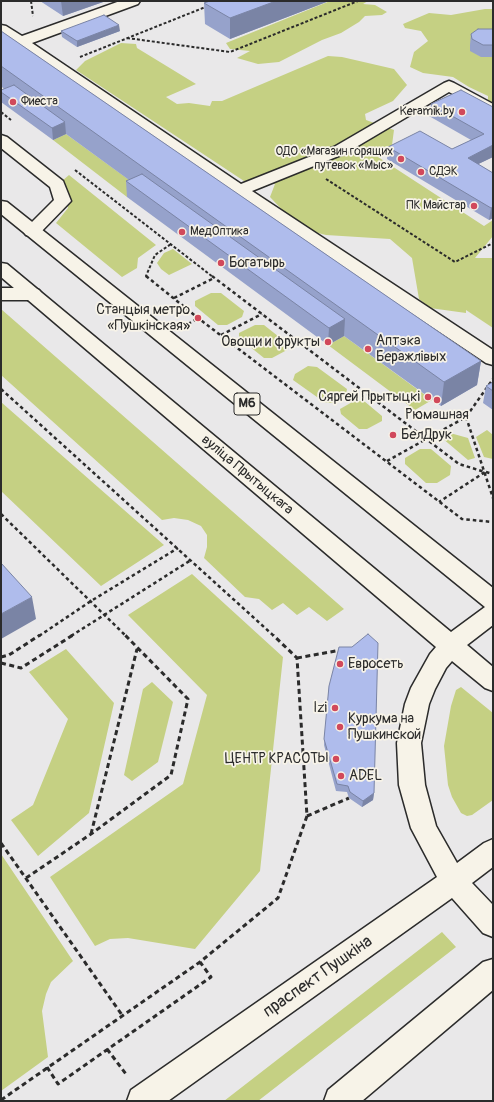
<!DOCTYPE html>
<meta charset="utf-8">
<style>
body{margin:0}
#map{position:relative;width:494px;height:1102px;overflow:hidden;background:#e9e8e9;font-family:Pangolin,sans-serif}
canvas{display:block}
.frame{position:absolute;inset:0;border:2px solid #2b2b2b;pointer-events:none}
</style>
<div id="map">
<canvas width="494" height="1102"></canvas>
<div class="frame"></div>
</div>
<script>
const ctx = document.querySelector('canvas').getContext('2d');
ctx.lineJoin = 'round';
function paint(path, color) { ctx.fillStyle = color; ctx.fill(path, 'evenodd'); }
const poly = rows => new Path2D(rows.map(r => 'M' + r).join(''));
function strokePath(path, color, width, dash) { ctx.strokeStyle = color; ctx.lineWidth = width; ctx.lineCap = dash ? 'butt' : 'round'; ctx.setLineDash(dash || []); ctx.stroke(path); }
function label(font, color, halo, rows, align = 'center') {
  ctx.font = font + ' Pangolin,sans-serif'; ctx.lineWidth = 3.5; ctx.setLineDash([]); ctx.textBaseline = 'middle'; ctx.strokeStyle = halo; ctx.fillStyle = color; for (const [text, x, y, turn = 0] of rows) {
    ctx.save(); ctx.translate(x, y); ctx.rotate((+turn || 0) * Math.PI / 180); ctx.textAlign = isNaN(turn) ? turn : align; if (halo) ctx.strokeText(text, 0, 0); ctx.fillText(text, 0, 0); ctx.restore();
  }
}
paint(poly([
 [330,1,368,1,363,4,375,5,387,12,382,15,365,16,359,22,341,33,322,40,279,62,258,64,237,58,250,51,230,49,226,43],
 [485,9,493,9,493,104,488,101,488,96,469,87,453,77,423,73,410,67,414,52,428,41,421,31,405,28,403,24,429,13,451,15],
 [121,43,136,44,137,48,196,84,166,97,177,104,189,103,210,106,212,101,222,101,328,56,342,57,394,69,407,85,393,101,365,114,366,120,394,130,392,145,378,157,484,226,493,220,493,236,475,258,493,258,493,328,466,310,466,313,430,308,419,299,412,258,390,239,326,235,310,231,288,216,270,197,275,184,244,181,76,70,85,61],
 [66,134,143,190,127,197,53,140],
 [69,175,156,245,138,258,137,268,122,277,56,223,68,208,62,181],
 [173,249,192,264,169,275,161,269,157,263,164,253],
 [211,293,221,293,244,311,242,317,227,325,218,325,195,306,195,301],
 [1,309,344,609,327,621,309,607,297,615,283,603,272,610,259,599,245,597,204,558,207,547,207,535,201,526,188,520,174,518,162,520,1,375],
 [255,325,264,325,288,344,287,350,272,358,264,358,239,338,239,333],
 [344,336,432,400,415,410,328,345],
 [308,366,317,367,347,389,346,395,332,403,324,402,293,380,295,374],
 [354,401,364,401,382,416,382,421,367,429,359,429,341,414,340,409],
 [1,402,164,545,101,586,1,491],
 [487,430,493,435,493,459,484,457,476,437],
 [450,433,468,438,475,458,468,460,442,438],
 [420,449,431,449,451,466,450,475,437,483,426,483,405,464,405,458],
 [192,574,283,657,260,871,195,949,128,938,110,939,95,946,50,877,183,784,207,695,128,615],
 [66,649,114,703,89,813,38,856,11,820,33,805,68,719,29,672],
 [152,682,173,702,158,762,132,781,124,775,143,689],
 [461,687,493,713,493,800,472,815,467,816,461,813,452,797,448,785,444,746,451,706,456,690],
 [1,854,73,961,51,982,46,994,42,1011,48,1057,1,1091],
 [442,932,456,947,258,1101,224,1101]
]), '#c5d083');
const minor = poly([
 [120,1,140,1,138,4,32,43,241,184,334,147,444,83,449,81,454,83,493,104,493,115,488,113,449,92,346,153,252,191,493,350,493,365,486,363,233,194,56,72,35,79,30,78,28,75,30,72,46,65,1,35,1,25,6,26,22,36,120,1],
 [3,83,8,85,11,88,8,91,1,94,1,84,3,83],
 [1,135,7,137,63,181,71,201,38,235,32,236,26,235,23,231,54,200,50,187,1,148,1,135],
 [1,288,33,288,39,290,42,294,39,298,33,300,1,300,1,288]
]);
const major = poly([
 [1,201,7,202,493,588,493,625,467,645,493,667,493,691,485,688,452,661,446,668,435,689,429,704,421,743,425,785,436,826,457,863,484,843,493,839,493,867,472,883,493,905,493,937,483,933,452,898,168,1101,127,1101,131,1090,437,877,411,828,399,785,397,743,405,704,411,688,430,654,436,647,1,277,1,263,7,264,451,632,485,607,1,214,1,201],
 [493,959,493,990,362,1101,324,1101,328,1090,483,962,493,959]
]);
strokePath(minor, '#2b2b2b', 3);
strokePath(major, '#2b2b2b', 3);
strokePath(poly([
 [31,1,33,16],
 [127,38,230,52,358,1],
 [80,57,208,6],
 [1,112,11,120],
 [75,170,213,277],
 [326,179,455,262,493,243],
 [147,277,146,276,155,255,171,244]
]), '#2b2b2b', 2, [3, 2]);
strokePath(poly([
 [146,276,198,318,462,519,493,522],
 [212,276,459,464,485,472,439,502],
 [174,298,214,278],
 [188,324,198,318],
 [221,335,262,314],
 [1,389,274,636],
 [466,417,493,498],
 [387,461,466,417,493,379],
 [486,472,493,474],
 [1,514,126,636],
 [39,636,91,601,178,548],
 [71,636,191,560]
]), '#2b2b2b', 2.5, [3.5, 3]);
strokePath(poly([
 [1,657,9,655,40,635],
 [297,658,341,650],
 [1,663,21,668,73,635],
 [307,816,349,798],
 [91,834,137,649],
 [1,843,122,1015],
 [26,878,91,834,171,775,188,699,125,635],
 [107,1049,126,1074],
 [47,1067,58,1084,211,977,200,962],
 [1,1100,200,962,278,898,307,816,297,658,273,635]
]), '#2b2b2b', 3, [5, 3.5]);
paint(minor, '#f7f3e8');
paint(major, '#f7f3e8');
paint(poly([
 [40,1,106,1,63,16],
 [210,1,329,1,230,39,205,24,204,3],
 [493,29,493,57,481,57,470,51,470,45,471,34],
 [1,31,481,361,477,385,441,406,344,336,328,345,127,197,126,181,129,180,66,134,53,140,1,102,1,90,4,89,1,86],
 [61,31,120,31,77,47,62,37],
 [431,104,493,107,493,157,478,164,493,173,493,218,489,220,387,159,388,147,452,149,471,140,429,116],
 [493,382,493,410,483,403,486,386],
 [329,686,374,793,373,800,362,807,349,798,347,792,336,791,324,745]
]), '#96a2cb');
paint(poly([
 [61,1,106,1,63,16],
 [276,1,329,1,230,39,230,18],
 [119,25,120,31,77,47,77,41],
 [65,122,66,134,53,140,52,128],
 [493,145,493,157,466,170,468,158],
 [493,207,493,218,489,220,491,208],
 [345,319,344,336,328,345,329,328],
 [481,361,477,385,441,406,444,382],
 [32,597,36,619,1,639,1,614],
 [374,793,373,800,362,807,363,801]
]), '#7a84a5');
const building = poly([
 [210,1,276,1,230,18,204,3,210,1],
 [104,15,119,25,77,41,61,31,104,15],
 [478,29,493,29,493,45,483,45,472,39,471,34,478,29],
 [1,31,481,361,444,382,1,66,1,31],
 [14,85,65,122,52,128,1,92,1,90,14,85],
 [461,90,493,107,493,145,468,158,493,173,493,207,491,208,388,147,420,131,452,149,484,134,431,104,461,90],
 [142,174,345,319,329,328,126,181,142,174],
 [493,382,493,391,486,386,493,382],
 [1,563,32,597,1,614,1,563],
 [368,634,378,643,374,793,363,801,350,792,348,786,337,784,324,739,329,686,339,647,352,647,368,634]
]);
paint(building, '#afbcec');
strokePath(building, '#7a84a5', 1);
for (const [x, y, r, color] of [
 [13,102,4,"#d1495b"],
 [462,112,4,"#d1495b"],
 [401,159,4,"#d1495b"],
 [421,172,4,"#d1495b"],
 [474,206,4,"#d1495b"],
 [182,232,4,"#d1495b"],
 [221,263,4,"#d1495b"],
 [198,318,4,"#d1495b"],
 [328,342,4,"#d1495b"],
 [368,349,4,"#d1495b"],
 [428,397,4,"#d1495b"],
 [437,400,4,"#d1495b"],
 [393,435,4,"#d1495b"],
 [340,664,4,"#d1495b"],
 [335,708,4,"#d1495b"],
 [340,727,4,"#d1495b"],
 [336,759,4,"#d1495b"],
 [341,776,4,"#d1495b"]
]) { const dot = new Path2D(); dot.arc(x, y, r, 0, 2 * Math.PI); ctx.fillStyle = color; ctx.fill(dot); strokePath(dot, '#f7f3e8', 1.5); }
label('12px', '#2b2b2b', '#f7f3e8', [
 ["Фиеста",21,102],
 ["Keramik.by",454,112,"right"],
 ["ОДО «Магазин горящих",393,152,"right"],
 ["путевок «Мыс»",393,166,"right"],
 ["СДЭК",429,172],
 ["ПК Майстар",466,206,"right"],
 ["МедОптика",190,232]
], 'left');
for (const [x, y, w] of [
 [247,404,26]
]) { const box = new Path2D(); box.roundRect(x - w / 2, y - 11, w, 22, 3); ctx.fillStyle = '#f7f3e8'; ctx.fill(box); strokePath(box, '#2b2b2b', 1); }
label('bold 13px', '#2b2b2b', null, [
 ["М6",247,404]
]);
label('14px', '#2b2b2b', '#f7f3e8', [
 ["Богатырь",229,263],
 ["Станцыя метро",190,310,"right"],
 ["«Пушкінская»",190,326,"right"],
 ["Аптэка",376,341],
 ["Беражлівых",376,357],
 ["Овощи и фрукты",320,342,"right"],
 ["Сяргей Прытыцкі",420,397,"right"],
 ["Рюмашная",437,415,"center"],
 ["БелДрук",401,435],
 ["Евросеть",348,664],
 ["Izi",327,708,"right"],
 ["Куркума на",348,719],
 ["Пушкинской",348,735],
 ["ЦЕНТР КРАСОТЫ",328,759,"right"],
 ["ADEL",349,776]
], 'left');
label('14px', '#2b2b2b', '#f7f3e8', [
 ["вуліца Прытыцкага",247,475,40]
]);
label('17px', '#2b2b2b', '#f7f3e8', [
 ["праспект Пушкіна",318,977,-35]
]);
</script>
